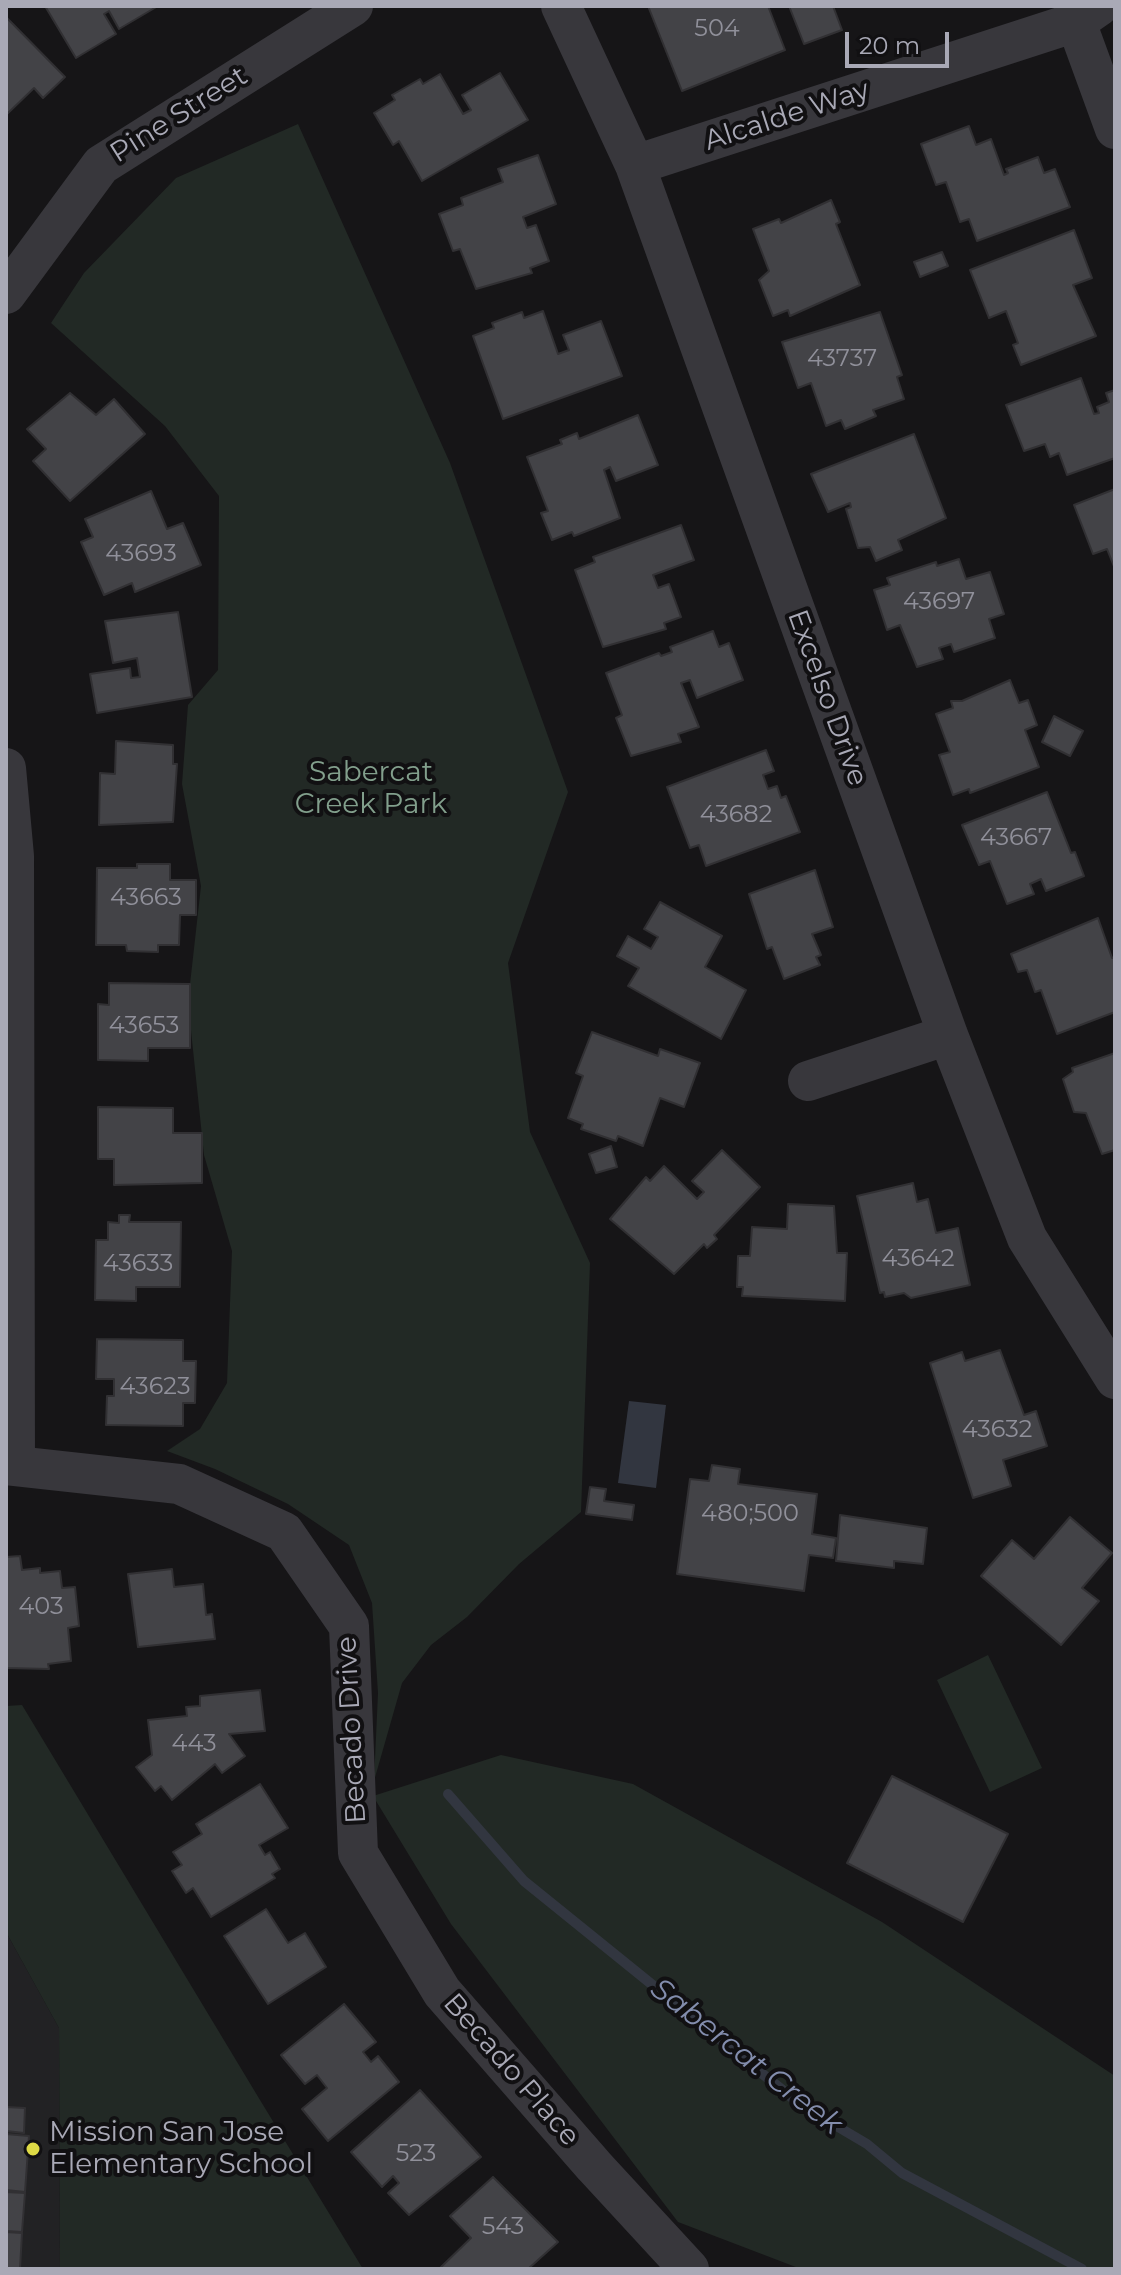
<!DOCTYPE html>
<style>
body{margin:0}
#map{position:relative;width:1121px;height:2275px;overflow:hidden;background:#161517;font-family:Montserrat,sans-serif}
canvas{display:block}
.frame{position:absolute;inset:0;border:8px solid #a9a9b6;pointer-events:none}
.scale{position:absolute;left:845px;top:32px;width:104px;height:36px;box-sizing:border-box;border:4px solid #a9a9b6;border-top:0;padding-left:10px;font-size:24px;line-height:28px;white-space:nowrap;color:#a9a9b6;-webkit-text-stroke:6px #111012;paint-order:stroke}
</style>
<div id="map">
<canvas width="1121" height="2275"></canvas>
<div class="frame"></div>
<div class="scale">20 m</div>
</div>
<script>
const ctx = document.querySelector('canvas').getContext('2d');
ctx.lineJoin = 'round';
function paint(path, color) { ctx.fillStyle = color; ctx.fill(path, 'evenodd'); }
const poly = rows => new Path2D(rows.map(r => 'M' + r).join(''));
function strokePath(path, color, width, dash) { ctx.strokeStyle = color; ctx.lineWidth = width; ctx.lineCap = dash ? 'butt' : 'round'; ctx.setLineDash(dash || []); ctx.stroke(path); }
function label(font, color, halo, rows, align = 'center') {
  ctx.font = font + ' Montserrat,sans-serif'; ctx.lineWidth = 8; ctx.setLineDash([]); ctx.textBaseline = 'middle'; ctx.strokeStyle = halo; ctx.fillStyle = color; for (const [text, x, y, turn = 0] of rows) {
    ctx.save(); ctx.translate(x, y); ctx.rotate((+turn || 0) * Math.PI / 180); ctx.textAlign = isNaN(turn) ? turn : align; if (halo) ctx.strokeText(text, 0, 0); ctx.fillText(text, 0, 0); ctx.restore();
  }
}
paint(poly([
 [6,1932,59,2028,60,2269,6,2269]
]), '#222224');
paint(poly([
 [298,124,450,463,568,792,508,963,530,1132,590,1263,581,1512,519,1564,467,1617,431,1645,402,1683,374,1781,378,1693,372,1603,349,1545,288,1504,215,1469,167,1451,200,1429,227,1383,232,1251,204,1155,188,1002,201,886,182,784,188,705,218,670,219,496,165,426,51,323,84,273,176,178],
 [988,1655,1042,1768,990,1792,937,1680],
 [22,1705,260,2100,363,2269,60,2269,59,2028,6,1932,6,1706],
 [501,1755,633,1784,882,1922,1115,2076,1115,2269,801,2269,678,2222,451,1924,373,1796]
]), '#222925');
paint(poly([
 [629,1401,666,1405,656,1488,618,1483]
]), '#323640');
strokePath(poly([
 [448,1794,524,1881,801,2105,867,2144,902,2173,1082,2269]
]), '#323640', 10);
const building = poly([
 [45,6,158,6,119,29,109,11,104,14,116,34,76,58,45,6],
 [648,6,768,6,785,50,682,91,648,6],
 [789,6,833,6,842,30,804,44,789,6],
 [6,17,65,77,43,98,34,88,6,115,6,17],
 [500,73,528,120,422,181,399,141,393,145,374,113,395,100,392,95,420,79,423,84,440,74,463,114,471,110,462,95,500,73],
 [969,126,976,145,991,139,1004,175,1008,173,1006,169,1038,157,1044,173,1055,169,1070,207,977,241,969,219,960,222,946,182,936,185,921,144,969,126],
 [538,155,556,204,523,217,527,228,536,225,549,261,530,268,532,273,476,289,460,249,453,251,439,214,463,205,461,198,503,182,498,169,538,155],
 [831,200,840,222,836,224,860,285,790,316,788,310,773,316,759,280,769,271,753,229,779,219,781,223,831,200],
 [1074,230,1092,278,1073,285,1096,336,1021,365,1013,345,1018,343,1006,311,989,318,970,270,1074,230],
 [942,252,948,266,920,277,914,262,942,252],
 [543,311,558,354,569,350,563,335,601,321,622,376,503,419,473,336,494,328,492,323,522,312,524,318,543,311],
 [880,312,902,375,897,377,904,399,873,410,876,416,845,429,841,420,826,426,811,383,798,388,782,342,880,312],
 [1081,378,1094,414,1099,413,1097,407,1109,402,1106,393,1115,390,1115,458,1067,475,1059,453,1050,457,1045,444,1024,451,1006,405,1081,378],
 [70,393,96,415,114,399,145,434,70,501,33,461,46,449,27,429,70,393],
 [638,415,658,465,616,481,610,467,604,470,620,518,574,536,572,532,552,540,541,513,548,511,527,457,562,444,560,440,577,433,579,439,638,415],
 [914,434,946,518,898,540,902,550,876,561,870,547,858,548,846,509,851,507,850,503,828,512,811,474,914,434],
 [1115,489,1115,569,1107,549,1093,554,1074,505,1115,489],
 [151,491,167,529,183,523,201,565,135,592,132,583,104,595,81,542,93,537,85,519,151,491],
 [681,525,694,560,653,575,658,588,669,584,681,617,664,623,666,629,603,647,575,570,595,562,593,557,681,525],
 [959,559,966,579,990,572,1004,614,989,619,995,638,954,652,951,644,939,648,943,659,917,667,900,625,887,630,874,590,890,585,887,578,936,562,937,566,959,559],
 [178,612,192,697,97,713,90,674,130,668,131,678,140,677,137,658,113,663,105,621,178,612],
 [713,631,719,647,729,643,743,680,697,698,690,680,681,683,699,727,678,734,681,742,631,756,616,718,622,715,606,673,659,653,661,656,672,652,670,647,713,631],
 [1010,680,1019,703,1028,700,1037,725,1025,730,1039,767,970,793,969,789,953,795,939,755,950,752,936,714,953,708,951,701,962,701,1010,680],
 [1054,716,1083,731,1070,756,1042,742,1054,716],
 [116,741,173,745,173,764,177,764,173,822,99,825,100,773,115,774,116,741],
 [766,750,774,771,763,775,768,789,777,786,781,798,786,796,800,832,706,866,699,845,690,848,667,787,766,750],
 [1047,792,1071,853,1075,852,1084,876,1046,891,1041,879,1030,884,1034,894,1007,904,990,861,979,865,962,825,1047,792],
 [137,864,170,864,170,880,196,880,196,915,180,915,179,945,158,945,158,952,127,951,126,945,96,945,97,868,137,868,137,864],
 [815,870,833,927,812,934,821,955,816,957,820,965,784,979,772,947,767,949,749,894,815,870],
 [660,902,722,936,705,967,746,990,721,1039,628,986,639,968,617,956,628,936,651,949,658,937,644,929,660,902],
 [1098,918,1112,958,1115,957,1115,1012,1057,1034,1041,990,1035,992,1027,970,1018,972,1011,954,1098,918],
 [109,983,190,984,190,1048,148,1048,148,1061,98,1060,98,1004,109,1005,109,983],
 [592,1032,658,1056,660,1049,700,1063,684,1107,660,1098,643,1146,618,1136,616,1141,581,1129,583,1124,568,1118,583,1076,576,1073,592,1032],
 [1115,1053,1115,1150,1102,1154,1086,1113,1074,1112,1063,1079,1073,1072,1072,1068,1115,1053],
 [98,1107,173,1108,173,1133,202,1133,202,1183,114,1185,114,1159,98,1159,98,1107],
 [611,1146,617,1167,596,1173,589,1154,611,1146],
 [722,1150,760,1187,714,1235,717,1239,707,1248,704,1244,674,1274,610,1219,646,1177,650,1181,664,1166,697,1199,704,1192,692,1181,722,1150],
 [913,1183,917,1202,928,1199,936,1233,958,1228,970,1285,911,1298,904,1293,885,1297,884,1292,880,1293,857,1196,913,1183],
 [788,1204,834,1206,837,1253,847,1253,845,1301,742,1296,743,1287,737,1287,738,1256,750,1256,752,1227,787,1229,788,1204],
 [119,1215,130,1215,129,1222,181,1222,180,1287,136,1287,136,1301,95,1300,96,1240,108,1240,108,1222,119,1223,119,1215],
 [97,1339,183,1340,183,1361,196,1361,195,1403,183,1403,183,1426,106,1425,107,1396,114,1396,114,1379,96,1379,97,1339],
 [1000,1350,1024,1415,1036,1411,1047,1446,1003,1460,1011,1486,973,1498,930,1363,962,1352,965,1361,1000,1350],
 [712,1465,740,1469,738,1484,817,1494,812,1534,836,1538,833,1558,809,1555,804,1591,677,1574,690,1479,709,1481,712,1465],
 [590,1487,606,1489,604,1501,634,1505,632,1520,586,1514,590,1487],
 [840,1515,927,1528,923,1564,894,1561,894,1568,836,1561,840,1515],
 [1070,1517,1112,1553,1082,1588,1099,1601,1061,1645,981,1576,1012,1540,1034,1559,1070,1517],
 [20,1556,22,1570,40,1568,40,1573,60,1571,62,1588,75,1587,79,1626,68,1628,71,1661,48,1664,49,1669,6,1668,6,1557,20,1556],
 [172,1569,174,1587,203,1584,206,1615,212,1614,215,1639,138,1647,128,1574,172,1569],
 [260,1690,265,1731,229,1734,245,1756,222,1773,215,1764,172,1800,161,1786,155,1791,136,1767,152,1755,148,1720,187,1716,186,1707,200,1706,200,1696,260,1690],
 [892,1776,1008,1834,963,1922,847,1863,892,1776],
 [260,1784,288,1828,259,1845,265,1855,270,1852,280,1869,272,1874,275,1878,211,1917,193,1888,186,1893,172,1871,182,1865,173,1852,202,1834,196,1824,260,1784],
 [266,1909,288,1943,305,1933,326,1967,268,2004,224,1936,266,1909],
 [344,2004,376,2042,363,2052,371,2062,378,2056,399,2082,328,2141,302,2109,327,2088,317,2075,305,2084,281,2055,344,2004],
 [420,2090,481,2157,409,2215,388,2193,399,2183,393,2176,382,2187,351,2152,420,2090],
 [6,2107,25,2108,24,2133,6,2131,6,2107],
 [6,2134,29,2136,25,2192,6,2190,6,2134],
 [493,2177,558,2242,528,2269,439,2269,471,2238,450,2216,493,2177],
 [6,2192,25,2193,22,2232,6,2231,6,2192],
 [6,2232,22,2233,20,2269,6,2269,6,2232]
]);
paint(building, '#434347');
strokePath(building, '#313033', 2);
strokePath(poly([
 [561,6,635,165,948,1035,1027,1238,1115,1379],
 [1076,22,1115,129],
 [635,165,1076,22,1099,6],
 [6,294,101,165,353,6],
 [6,768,14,856,15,1465],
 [808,1081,948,1035],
 [6,1465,179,1484,284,1532,349,1626,358,1853,442,1992,594,2166,689,2269]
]), '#38373c', 40);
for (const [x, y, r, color] of [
 [33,2149,8,"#deda46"]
]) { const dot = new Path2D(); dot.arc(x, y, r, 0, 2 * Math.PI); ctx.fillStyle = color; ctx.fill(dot); strokePath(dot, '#111012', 3); }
label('24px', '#90909a', null, [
 ["504",717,29],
 ["43737",842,359],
 ["43693",141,554],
 ["43697",939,602],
 ["43682",736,815],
 ["43667",1016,838],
 ["43663",146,898],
 ["43653",144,1026],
 ["43642",918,1259],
 ["43633",138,1264],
 ["43623",155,1387],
 ["43632",997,1430],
 ["480;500",750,1514],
 ["403",41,1607],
 ["443",194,1744],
 ["523",416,2154],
 ["543",503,2227]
]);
label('28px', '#a9a9b6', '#111012', [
 ["Pine Street",179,115,-32],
 ["Alcalde Way",787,116,-18],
 ["Excelso Drive",827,698,70],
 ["Becado Drive",352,1730,-93],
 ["Becado Place",511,2070,49]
]);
label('28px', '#829f8c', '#111012', [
 ["Sabercat",371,773],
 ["Creek Park",371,805]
]);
label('28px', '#a9a9b6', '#111012', [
 ["Mission San Jose",49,2133],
 ["Elementary School",49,2165]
], 'left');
label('italic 30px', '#838dad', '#111012', [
 ["Sabercat Creek",746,2057,38]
]);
</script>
